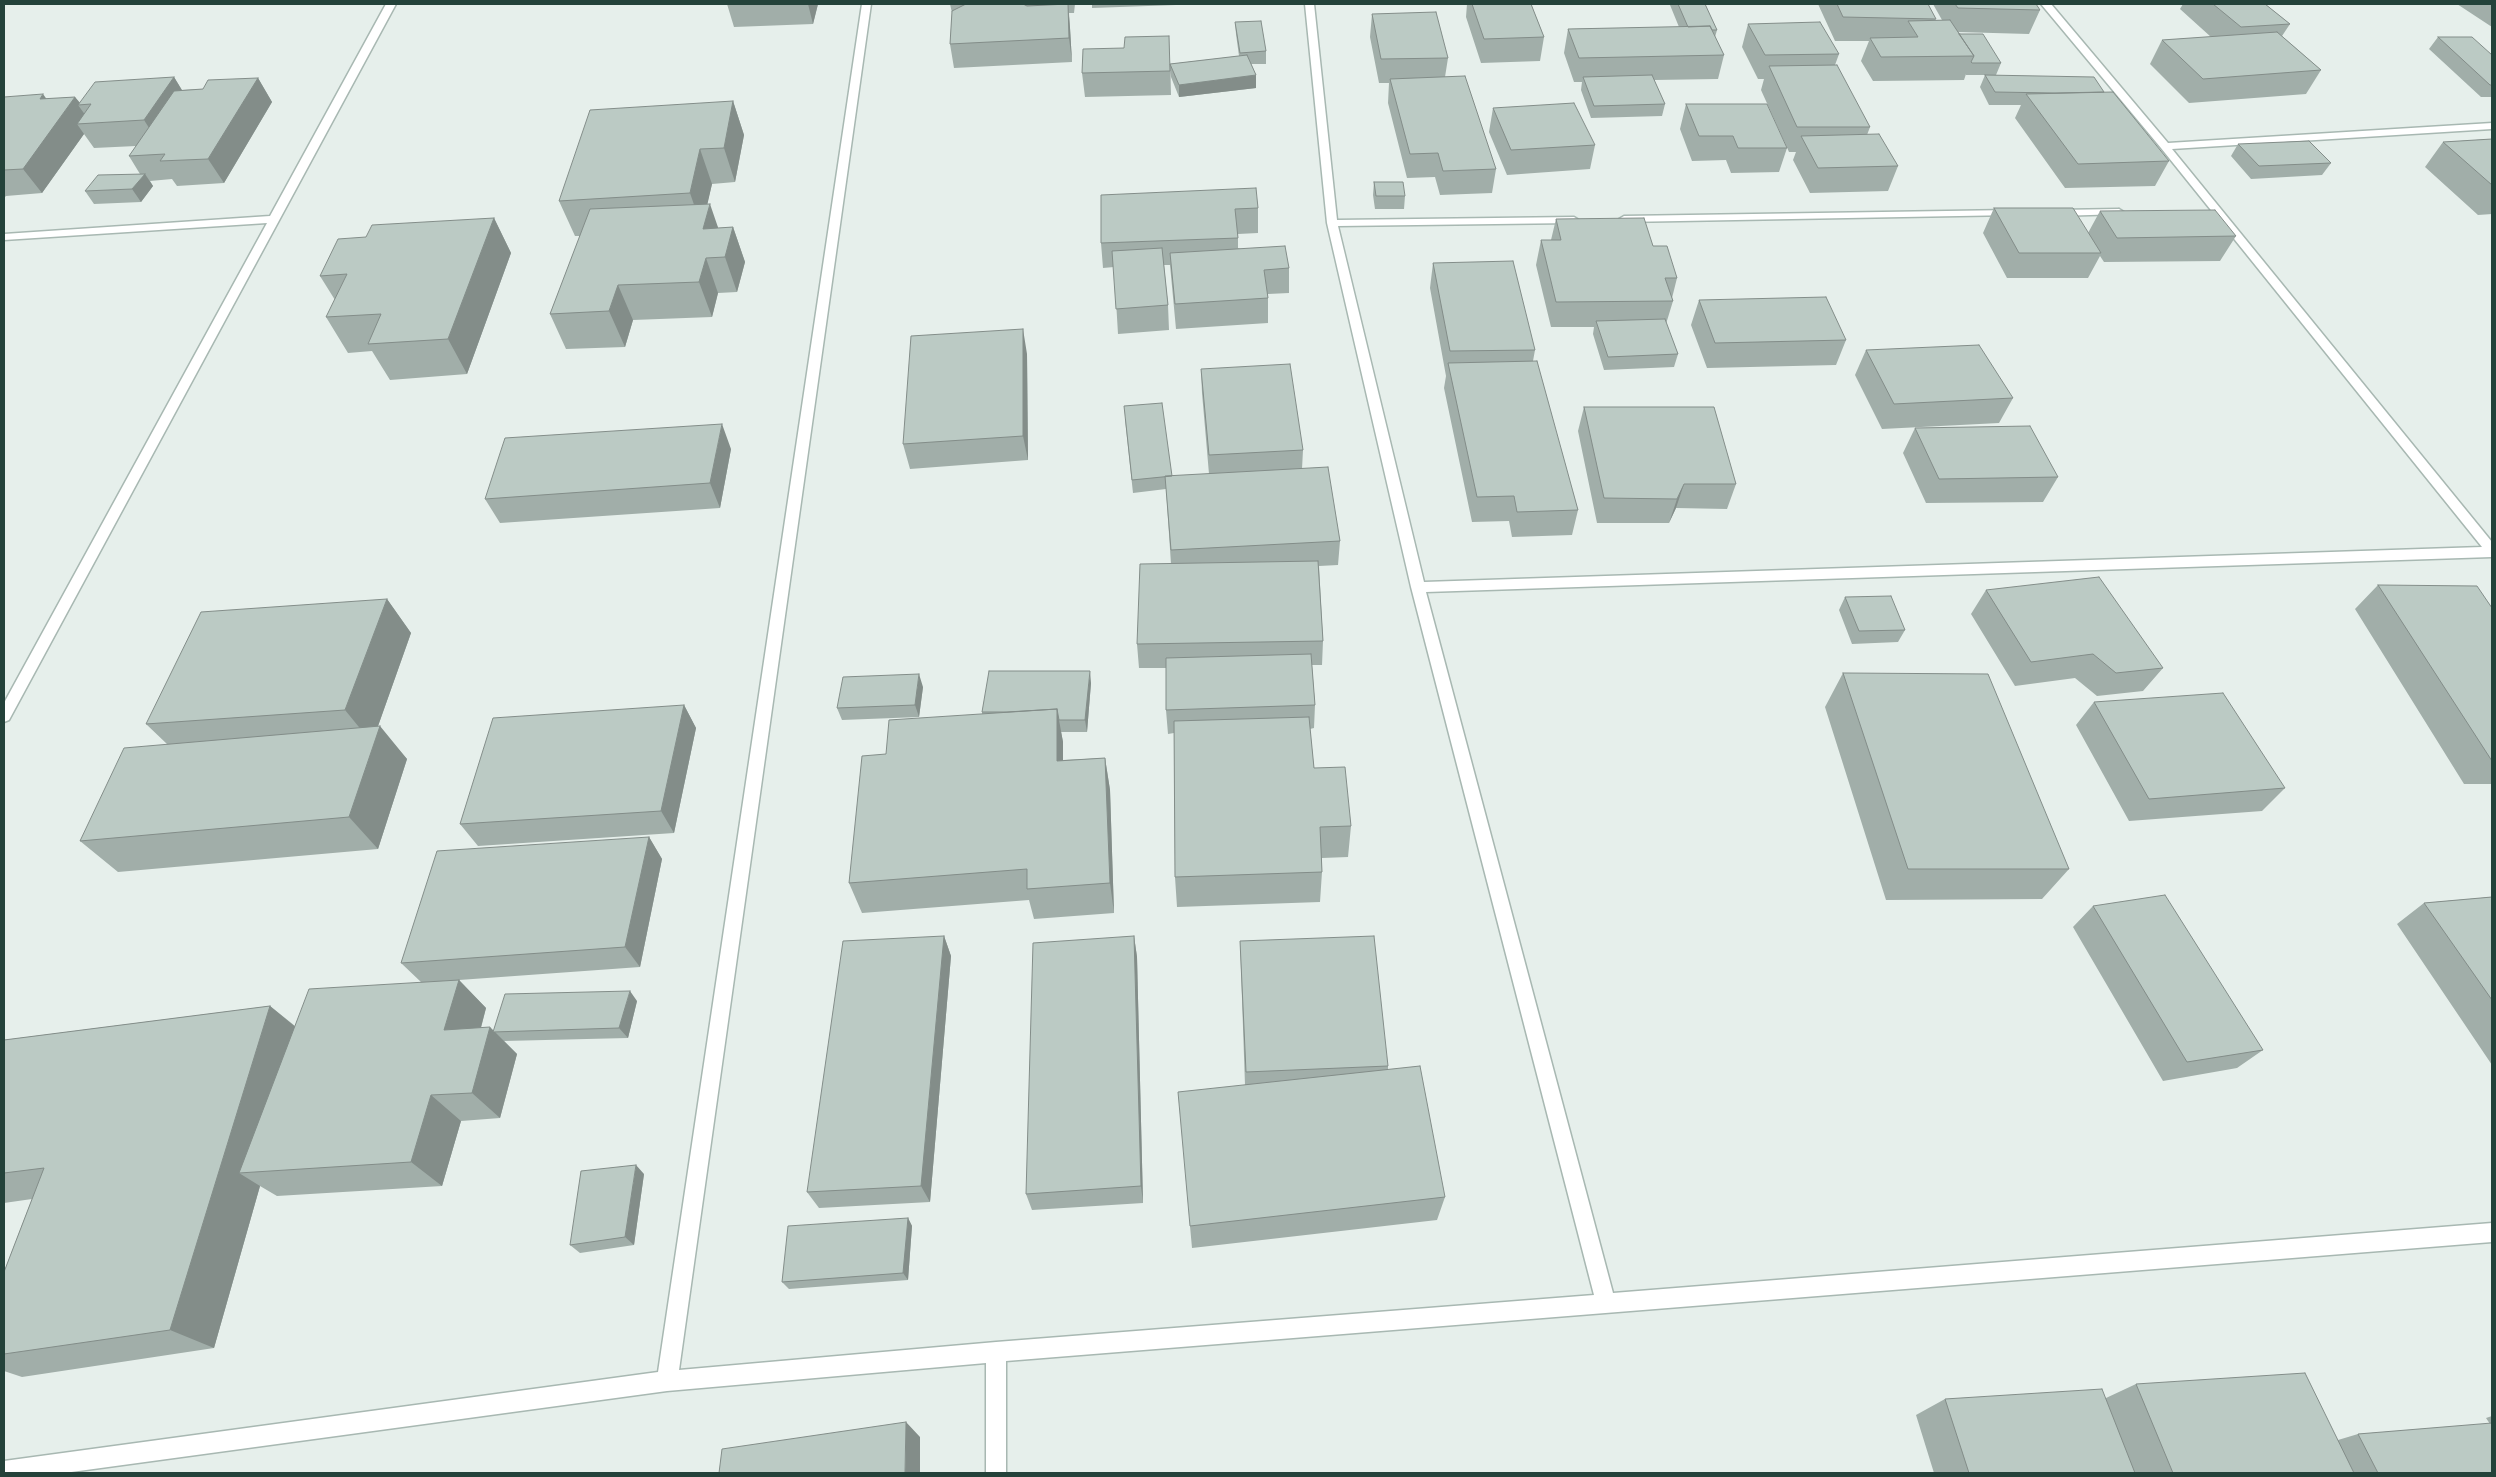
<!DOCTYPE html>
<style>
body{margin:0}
#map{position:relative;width:2496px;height:1477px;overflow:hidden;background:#e6efeb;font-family:"IBM Plex Sans",sans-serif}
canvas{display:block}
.frame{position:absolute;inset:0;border:5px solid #24423a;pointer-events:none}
</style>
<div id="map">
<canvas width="2496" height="1477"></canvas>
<div class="frame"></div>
</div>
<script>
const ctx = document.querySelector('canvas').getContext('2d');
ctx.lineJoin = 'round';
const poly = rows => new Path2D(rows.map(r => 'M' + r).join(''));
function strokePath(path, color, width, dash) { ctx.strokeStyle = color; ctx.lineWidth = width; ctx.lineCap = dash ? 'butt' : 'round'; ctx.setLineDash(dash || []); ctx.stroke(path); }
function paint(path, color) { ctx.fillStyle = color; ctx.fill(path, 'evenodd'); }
const street = poly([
 [386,4,396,4,9,720,4,722,4,703,267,223,4,240,4,234,270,216,386,4],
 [862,4,871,4,679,1370,996,1342,1594,1295,1411,587,1327,223,1305,4,1314,4,1337,220,1574,217,1579,220,1574,223,1338,226,1424,582,2482,547,2161,148,2041,4,2051,4,2168,143,2492,123,2492,129,2172,149,2492,542,2492,557,1426,592,1613,1293,2492,1223,2492,1242,1006,1361,1006,1473,986,1473,986,1363,667,1391,64,1473,4,1473,4,1461,658,1372,862,4],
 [2119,209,2124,212,2123,214,2057,216,2052,213,2057,210,2119,209],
 [2011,210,2015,211,2015,215,1624,222,1619,219,1624,216,2011,210]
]);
strokePath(street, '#a8b8b2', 3);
paint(street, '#fff');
paint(poly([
 [546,4,573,4,547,5],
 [727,4,818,4,813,24,734,27],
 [950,4,1075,4,1074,13,1069,13,1070,28,1072,62,954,68,950,44,952,13],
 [1092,4,1204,4,1092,8],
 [1467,4,1531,4,1544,37,1540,61,1481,63,1466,17],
 [1670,4,1705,4,1717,30,1715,37,1724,55,1718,79,1654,80,1665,104,1662,116,1591,118,1581,90,1582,82,1574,82,1564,53,1568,29,1679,27,1670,5],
 [1818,4,1928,4,1936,19,1935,20,1942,20,1933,4,2036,4,2040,10,2029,34,1958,32,2001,63,1996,75,2104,92,2169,161,2155,186,2065,188,2015,118,2021,105,1989,105,1980,87,1985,75,1966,75,1966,74,1964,80,1873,81,1861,61,1869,41,1835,41],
 [2183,4,2265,4,2290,24,2282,36,2321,70,2306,94,2189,103,2150,64,2162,40,2211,37,2180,9],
 [2457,4,2492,4,2492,27],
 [1372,14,1448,58,1445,77,1496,169,1492,193,1440,195,1435,177,1407,178,1388,103,1389,83,1379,83,1370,37],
 [1235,22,1266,51,1266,64,1251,64,1256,75,1256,88,1179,97,1171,77,1170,68,1171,95,1085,97,1082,73,1170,64,1239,56,1236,34],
 [1748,24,1839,54,1835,65,1870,127,1867,135,1898,166,1888,191,1810,193,1793,160,1796,152,1789,152,1761,90,1764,79,1758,79,1742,47],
 [2438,37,2492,55,2492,97,2481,97,2429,49],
 [174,77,182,90,203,89,258,78,272,102,224,183,177,186,172,179,150,181,153,186,141,202,94,204,85,191,140,174,129,156,136,146,94,148,84,134,42,193,6,196,4,198,4,97,46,99,75,97,79,103],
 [733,101,744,135,735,182,712,184,707,204,718,228,733,227,745,262,737,292,718,293,712,317,633,320,625,347,566,349,550,314,580,236,575,236,559,201],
 [1686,104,1787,148,1779,172,1731,173,1726,160,1692,161,1680,129],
 [1493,108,1595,145,1590,169,1507,175,1489,132],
 [2492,139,2492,214,2478,215,2425,167,2443,142],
 [2238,144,2331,163,2322,175,2251,179,2231,156],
 [1374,182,1405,196,1404,209,1375,209,1373,195],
 [1101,195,1258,208,1258,233,1238,234,1238,248,1289,268,1289,293,1268,294,1268,323,1176,329,1170,265,1164,265,1168,305,1169,330,1118,334,1114,267,1103,268,1101,243],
 [1994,208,2088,233,2100,211,2236,236,2220,261,2104,262,2100,256,2088,278,2007,278,1983,233],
 [494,218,511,253,467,374,390,380,372,351,348,353,326,317,335,300,320,276,366,237],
 [1556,219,1653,246,1677,278,1672,298,1673,301,1666,324,1678,354,1674,367,1604,370,1593,334,1594,327,1551,327,1536,265,1541,240,1551,240],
 [1433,263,1535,350,1533,361,1578,510,1572,535,1512,537,1509,521,1472,522,1444,388,1446,376,1430,288],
 [1699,300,1846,340,1836,365,1707,368,1691,325],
 [1866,350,2013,398,1999,423,1882,429,1855,375],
 [1027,354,1028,460,910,469,903,444],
 [1201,369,1303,450,1302,469,1340,541,1338,565,1319,566,1323,641,1322,665,1312,665,1315,705,1314,728,1310,729,1314,768,1351,826,1348,857,1322,858,1322,872,1320,902,1177,907,1175,877,1174,733,1168,734,1166,710,1166,668,1139,668,1137,644,1171,564,1166,489,1133,493,1125,419,1172,476,1209,474,1202,393],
 [1584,407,1736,484,1727,509,1676,508,1669,523,1597,523,1578,431],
 [1915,428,2058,477,2043,502,1926,503,1903,453],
 [731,449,720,508,500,523,485,499],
 [2378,585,2492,608,2492,784,2464,784,2355,609],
 [1986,590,2163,668,2143,691,2097,696,2075,678,2015,686,1971,614],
 [1845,597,1905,630,1898,642,1852,644,1839,610],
 [387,599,411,633,378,726,407,759,378,849,118,872,80,841,167,744,146,724],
 [1843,673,2069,869,2042,899,1886,900,1825,707],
 [1091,683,1087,732,1061,732,1063,742,1063,760,1105,758,1110,790,1114,913,1034,919,1029,900,862,913,849,883,886,754,982,714,982,712],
 [923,687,919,717,842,720,837,708],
 [2094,702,2285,788,2262,811,2129,821,2076,725],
 [684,705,696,728,674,833,478,846,460,824],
 [649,837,662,859,640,967,459,980,486,1008,481,1028,494,1031,637,1001,628,1038,504,1041,517,1054,500,1118,461,1121,442,1186,277,1196,260,1186,214,1348,22,1377,4,1371,4,1272,32,1199,4,1203,4,1040,270,1006,295,1026,421,982,401,963],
 [2492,897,2492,1065,2397,924,2424,903],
 [2093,906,2263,1050,2237,1068,2163,1081,2073,927],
 [944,936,951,956,930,1202,819,1208,807,1192],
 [1134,936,1137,957,1143,1203,1032,1210,1026,1194],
 [1240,941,1388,1066,1388,1070,1445,1197,1437,1220,1192,1248,1190,1226,1245,1085],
 [644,1174,634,1245,580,1253,570,1245],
 [908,1218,912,1226,908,1280,789,1289,782,1282],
 [2136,1384,2338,1440,2358,1434,2490,1424,2486,1418,2492,1416,2492,1473,1934,1473,1916,1415,1945,1399,2106,1398]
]), '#a1aea9');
paint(poly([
 [808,4,818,4,813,24],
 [1068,4,1070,28,1072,62,1069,38],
 [1169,36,1170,60,1171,95,1170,71],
 [1256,75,1256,88,1179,97,1179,85],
 [174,77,189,102,160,145,144,120],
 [258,78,272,102,224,183,208,159],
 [43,94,60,118,75,97,81,104,78,105,91,123,77,124,84,134,42,193,23,169,40,99],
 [733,101,744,135,735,182,724,148],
 [700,149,712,184,702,228,690,193],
 [145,174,153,186,141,202,132,189],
 [710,204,722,239,703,229],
 [494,218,511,253,467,374,448,339],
 [733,227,745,262,737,292,725,257],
 [706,258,718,293,712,317,699,282],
 [618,285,633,320,625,347,609,311],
 [1023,329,1027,354,1028,460,1023,436],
 [722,424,731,449,720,508,710,483],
 [1684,484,1676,508,1669,523,1677,499],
 [387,599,411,633,372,743,345,710],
 [1090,671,1091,683,1087,732,1085,720],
 [919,674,923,687,919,717,915,705],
 [684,705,696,728,674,833,661,811],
 [1057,709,1063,742,1063,793,1057,761],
 [380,726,407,759,378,849,349,817],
 [1105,758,1110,790,1114,913,1110,883],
 [649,837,662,859,640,967,625,947],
 [944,936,951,956,930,1202,921,1186],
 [1134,936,1137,957,1143,1203,1141,1186],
 [459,980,486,1008,473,1057,444,1030],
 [630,991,637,1001,628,1038,619,1028],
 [270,1006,304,1034,239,1173,260,1186,214,1348,170,1330],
 [490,1027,517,1054,500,1118,472,1093],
 [431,1095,461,1121,442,1186,411,1162],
 [636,1165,644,1174,634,1245,625,1237],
 [908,1218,912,1226,908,1280,903,1273],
 [906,1422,920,1437,920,1473,905,1473]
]), '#838d89');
const building = poly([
 [966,4,1023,4,1027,6,1068,4,1069,38,950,44,952,11,966,4],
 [1472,4,1531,4,1544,37,1484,39,1472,4],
 [1678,4,1705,4,1717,30,1712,30,1710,26,1688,27,1678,4],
 [1837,4,1928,4,1936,19,1843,17,1837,4],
 [1955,4,2036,4,2040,10,1958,8,1955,4],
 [2213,4,2265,4,2290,24,2241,27,2213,4],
 [1436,12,1448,58,1381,59,1372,14,1436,12],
 [1950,20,1974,56,1881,57,1870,38,1918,37,1908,21,1950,20],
 [1261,21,1266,51,1240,53,1235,22,1261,21],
 [1820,22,1839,54,1765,55,1748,24,1820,22],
 [1710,26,1724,55,1579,58,1568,29,1710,26],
 [2277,32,2321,70,2203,79,2162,40,2277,32],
 [1959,34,1983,34,2001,63,1972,63,1971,62,1974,56,1959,34],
 [1169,36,1170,71,1082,73,1083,49,1124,48,1125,37,1169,36],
 [2438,37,2472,37,2492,55,2492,85,2490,85,2438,37],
 [1247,55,1256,75,1179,85,1170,64,1247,55],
 [1837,65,1870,127,1797,127,1769,66,1837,65],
 [1652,75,1665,104,1594,106,1583,77,1652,75],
 [1985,75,2094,77,2104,92,2055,93,1995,92,1985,75],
 [1465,76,1496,169,1443,171,1438,153,1410,154,1390,79,1465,76],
 [174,77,144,120,77,124,91,104,78,105,95,82,174,77],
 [258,78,208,159,160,161,165,154,129,156,174,91,203,89,208,80,258,78],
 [2113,92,2169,161,2078,164,2026,94,2113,92],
 [43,94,40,99,75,97,23,169,4,170,4,97,43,94],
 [733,101,724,148,700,149,690,193,559,201,590,110,733,101],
 [1574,103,1595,145,1511,150,1493,108,1574,103],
 [1686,104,1767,104,1787,148,1738,148,1733,136,1699,136,1686,104],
 [1879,134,1898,166,1818,168,1801,136,1879,134],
 [2492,139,2492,185,2443,142,2492,139],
 [2309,141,2331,163,2259,166,2238,144,2309,141],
 [145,174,132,189,85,191,98,175,145,174],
 [1374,182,1403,182,1405,196,1376,196,1374,182],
 [1256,188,1258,208,1235,209,1238,238,1101,243,1101,195,1256,188],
 [710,204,703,229,733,227,725,257,706,258,699,282,618,285,609,311,550,314,590,209,710,204],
 [1994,208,2073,208,2101,253,2019,253,1994,208],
 [2215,210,2236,236,2117,238,2100,211,2215,210],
 [494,218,448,339,368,344,381,314,326,317,347,274,320,276,338,239,366,237,372,225,494,218],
 [1644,218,1653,246,1667,246,1677,278,1665,278,1673,301,1556,302,1541,240,1561,240,1556,219,1644,218],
 [1285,246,1289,268,1264,270,1268,298,1175,304,1170,253,1285,246],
 [1162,248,1168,305,1116,309,1112,251,1162,248],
 [1513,261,1535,350,1450,351,1433,263,1513,261],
 [1826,297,1846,340,1715,343,1699,300,1826,297],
 [1665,319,1678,354,1608,357,1596,321,1665,319],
 [1023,329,1023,436,903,444,911,336,1023,329],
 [1979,345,2013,398,1894,404,1866,350,1979,345],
 [1537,361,1578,510,1517,512,1514,496,1477,497,1448,363,1537,361],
 [1290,364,1303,450,1209,455,1201,369,1290,364],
 [1162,403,1172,476,1132,480,1124,406,1162,403],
 [1584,407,1714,407,1736,484,1684,484,1677,499,1604,498,1584,407],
 [722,424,710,483,485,499,505,438,722,424],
 [2030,426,2058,477,1939,479,1915,428,2030,426],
 [1328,467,1340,541,1171,550,1165,476,1328,467],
 [1318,561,1323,641,1137,644,1140,564,1318,561],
 [2099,577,2163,668,2116,673,2093,654,2031,662,1986,590,2099,577],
 [2378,585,2477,586,2492,608,2492,761,2378,585],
 [1891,596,1905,630,1859,631,1845,597,1891,596],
 [387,599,345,710,146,724,201,612,387,599],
 [1311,654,1315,705,1166,710,1166,658,1311,654],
 [989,671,1090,671,1085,720,1059,720,1057,709,1007,712,982,712,989,671],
 [1843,673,1988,674,2069,869,1908,869,1843,673],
 [919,674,915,705,837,708,843,677,919,674],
 [2223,693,2285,788,2149,799,2094,702,2223,693],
 [684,705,661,811,460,824,493,718,684,705],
 [1057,709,1057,761,1105,758,1110,883,1027,889,1027,869,849,883,862,756,886,754,889,720,1057,709],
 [1309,717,1314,768,1345,767,1351,826,1320,827,1322,872,1175,877,1174,721,1309,717],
 [380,726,349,817,80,841,124,748,380,726],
 [649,837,625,947,401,963,437,851,649,837],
 [2165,895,2263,1050,2187,1062,2093,906,2165,895],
 [2492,897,2492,1000,2424,903,2492,897],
 [944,936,921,1186,807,1192,843,941,944,936],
 [1134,936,1141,1186,1026,1194,1033,943,1134,936],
 [1374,936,1388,1066,1246,1072,1240,941,1374,936],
 [459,980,444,1030,490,1027,472,1093,431,1095,411,1162,239,1173,309,989,459,980],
 [630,991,619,1028,493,1032,505,994,630,991],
 [270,1006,170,1330,4,1354,4,1272,44,1168,4,1173,4,1040,270,1006],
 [1420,1066,1445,1197,1190,1226,1178,1092,1420,1066],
 [636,1165,625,1237,570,1245,581,1171,636,1165],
 [908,1218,903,1273,782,1282,788,1226,908,1218],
 [2305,1373,2354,1473,2173,1473,2136,1384,2305,1373],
 [2102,1389,2135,1473,1969,1473,1945,1399,2102,1389],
 [906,1422,905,1473,719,1473,722,1449,906,1422],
 [2492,1423,2492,1473,2378,1473,2358,1434,2492,1423]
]);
paint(building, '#bbcac4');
strokePath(building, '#838d89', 1);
</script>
